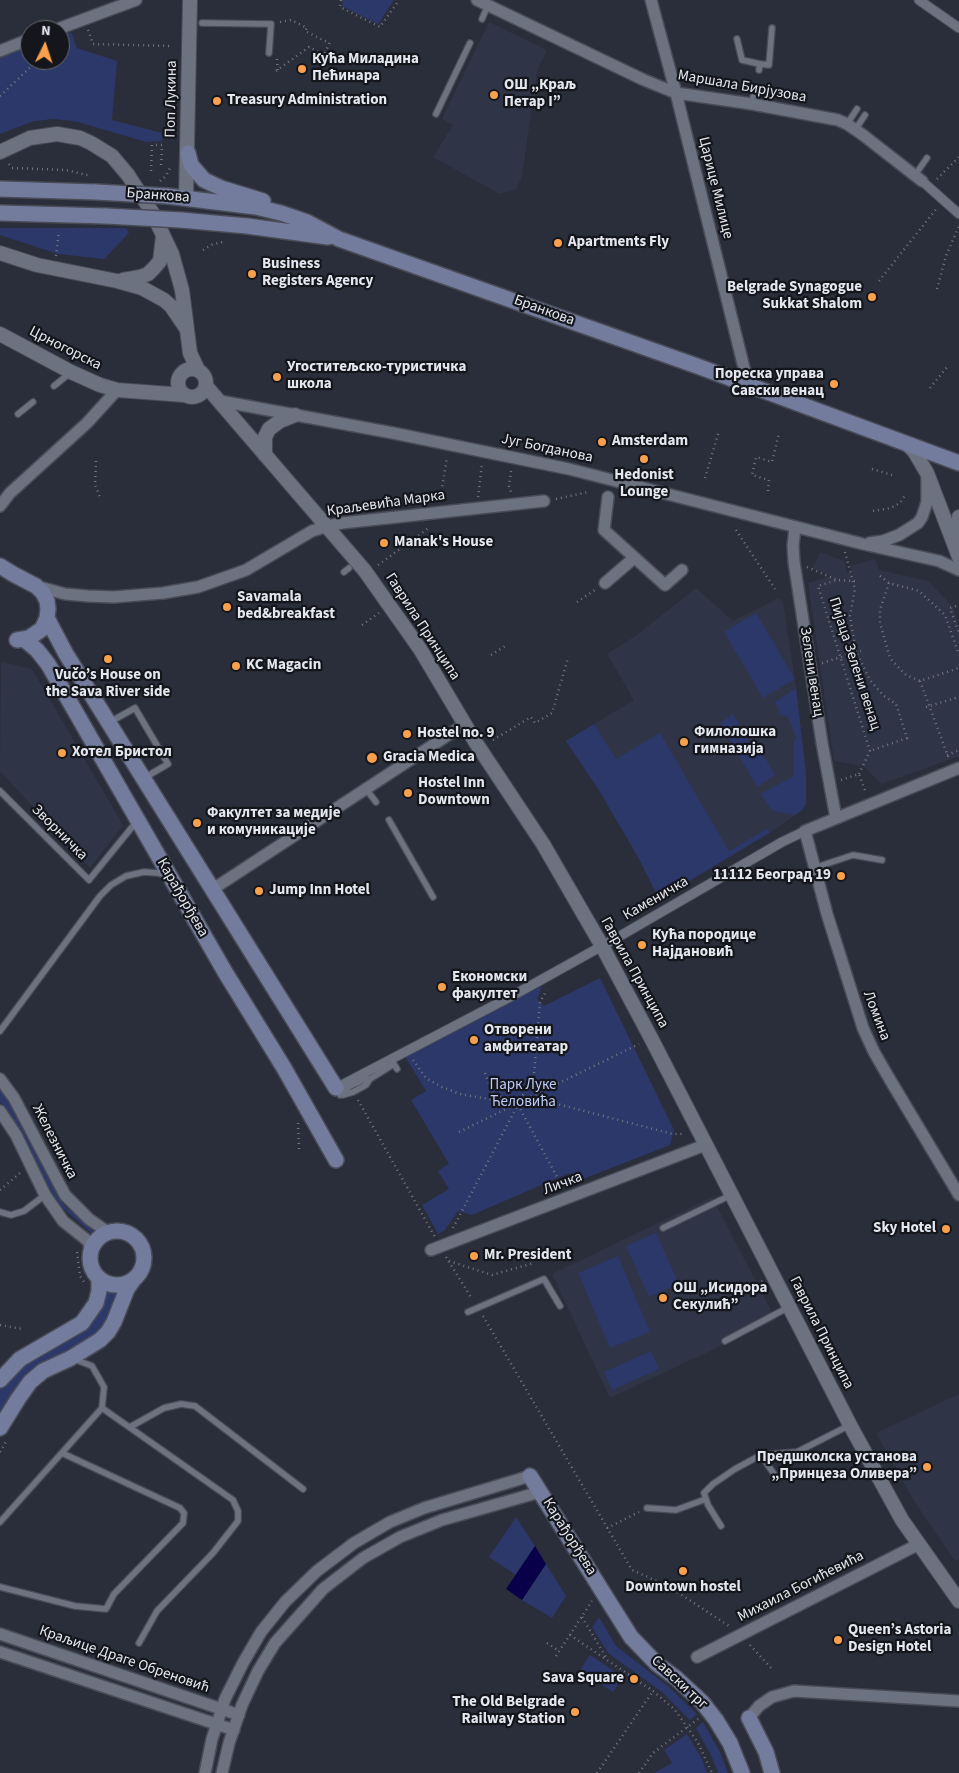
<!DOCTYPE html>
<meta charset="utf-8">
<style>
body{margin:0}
#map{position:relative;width:959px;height:1773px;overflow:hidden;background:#2a2e3a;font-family:"Source Sans 3",sans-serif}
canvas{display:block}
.north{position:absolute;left:20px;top:20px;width:50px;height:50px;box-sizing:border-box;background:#14161c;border:1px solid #676a70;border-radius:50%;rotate:4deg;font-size:14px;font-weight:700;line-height:20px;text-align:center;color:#e4e7ef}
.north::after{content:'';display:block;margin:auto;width:18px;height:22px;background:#f8a04b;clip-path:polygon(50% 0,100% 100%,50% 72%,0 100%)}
</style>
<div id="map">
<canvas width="959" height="1773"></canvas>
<div class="north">N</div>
</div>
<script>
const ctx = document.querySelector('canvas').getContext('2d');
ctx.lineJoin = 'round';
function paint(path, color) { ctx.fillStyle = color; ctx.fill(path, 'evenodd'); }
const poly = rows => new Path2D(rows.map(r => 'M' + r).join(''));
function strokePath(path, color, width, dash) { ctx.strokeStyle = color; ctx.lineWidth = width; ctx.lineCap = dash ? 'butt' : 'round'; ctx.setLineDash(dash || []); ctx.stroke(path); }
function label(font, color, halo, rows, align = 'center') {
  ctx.font = font + ' "Source Sans 3",sans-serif'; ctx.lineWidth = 4.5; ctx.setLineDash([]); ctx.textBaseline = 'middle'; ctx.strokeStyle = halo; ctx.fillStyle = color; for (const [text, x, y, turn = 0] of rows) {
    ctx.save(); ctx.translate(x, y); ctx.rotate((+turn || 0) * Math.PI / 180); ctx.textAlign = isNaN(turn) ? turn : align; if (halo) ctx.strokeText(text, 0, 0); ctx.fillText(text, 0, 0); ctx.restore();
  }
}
paint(poly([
 [489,22,547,50,537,71,522,177,516,189,500,194,433,157,453,125,442,119],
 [820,552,844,561,847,573,852,572,850,566,875,559,879,570,928,581,953,607,959,626,959,756,882,784,863,766,834,761,808,583,831,576,813,568],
 [696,588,733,621,779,598,783,602,796,688,806,774,806,804,802,810,771,832,659,899,638,857,597,787,566,741,634,700,607,654,634,637],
 [1,662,32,669,123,825,90,868,0,771],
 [712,1197,776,1320,610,1398,552,1274],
 [959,1394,959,1559,955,1561,914,1501,876,1433]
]), '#2f3547');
paint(poly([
 [343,0,394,0,378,24,342,6],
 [66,30,72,34,77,48,117,61,112,120,162,133,162,141,146,142,78,122,54,119,34,121,0,134,0,55,30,44,30,60,60,60,60,32],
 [0,228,126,228,129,233,104,259,58,254,0,235],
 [756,613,795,679,763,698,724,632],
 [796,688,806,774,806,804,802,810,795,815,773,811,760,794,793,777,794,741,796,738,788,717,781,715,775,702],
 [733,714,750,744,756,742,775,775,757,787,720,723],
 [594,724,616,759,660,733,729,851,767,829,771,832,659,899,638,857,597,787,566,741],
 [600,978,674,1130,670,1145,573,1183,569,1173,472,1215,458,1211,445,1230,438,1234,422,1205,449,1189,438,1171,449,1164,411,1100,426,1091,404,1055,542,986,537,999,544,1006],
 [0,1089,24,1125,37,1151,56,1192,65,1206,93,1229,91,1233,55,1201,17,1128,0,1102],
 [656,1233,679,1284,649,1297,626,1246],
 [618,1256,650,1332,610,1348,578,1273],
 [105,1285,119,1291,107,1322,100,1332,0,1415,0,1389,17,1367,69,1338],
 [651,1351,659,1369,612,1390,604,1372],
 [516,1517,535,1546,516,1575,489,1557],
 [546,1564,566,1596,552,1618,522,1600],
 [599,1617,616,1646,668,1686,697,1714,690,1720,662,1692,608,1653,592,1627],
 [590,1655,623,1677,613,1692,580,1670],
 [703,1722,720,1752,728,1773,718,1773,711,1755,696,1728],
 [687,1734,702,1759,707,1773,654,1773,672,1763,664,1750]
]), '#2c376a');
paint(poly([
 [535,1546,546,1564,522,1600,506,1589]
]), '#080049');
const service = poly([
 [482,19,488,5],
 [202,23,271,24,269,53],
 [737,39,742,60,760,64],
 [759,70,760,64,769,65,772,28],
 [752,104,754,92],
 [436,114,470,43],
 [847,124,857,109],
 [855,130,865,115],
 [915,175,927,158],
 [54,386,70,373],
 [18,414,33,402],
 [344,572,349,568],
 [110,722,135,708,168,764,144,778],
 [366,789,376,802],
 [0,791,89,880,137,821],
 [389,820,433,897],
 [814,868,853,855,882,860],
 [0,1031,100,896,111,885,126,876,144,872,158,873,167,875],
 [340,1095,350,1086,363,1080,370,1079,394,1064,397,1069],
 [343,1095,353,1092,366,1085,370,1079],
 [0,1212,11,1215,24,1211,45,1195],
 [663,1228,731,1195],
 [468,1312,544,1279,560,1306],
 [725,1341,789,1307],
 [74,1359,92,1366,104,1387,102,1408,233,1500,238,1511,238,1521,213,1553,157,1611,139,1643],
 [130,1427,164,1408,181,1404,195,1406,303,1489],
 [761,1455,774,1474],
 [647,1508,676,1510,706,1499],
 [0,1522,102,1408],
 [721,1526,708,1505,704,1493,713,1484,735,1469,761,1455,797,1452,850,1425],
 [0,1587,75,1606,106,1609,114,1594,183,1523,184,1513,180,1508,62,1453]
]);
const pedestrian = poly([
 [919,0,959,28],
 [922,181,959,214],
 [336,1088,512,996,620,936,782,842,805,831]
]);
const minor = poly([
 [477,0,644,80,676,93,752,104,838,120,847,124,863,135,922,181],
 [651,0,676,93,748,384],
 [55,30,136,0],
 [0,51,30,39],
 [220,401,393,433,569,469,863,544,939,561,959,570],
 [608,497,604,530,665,585,682,570],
 [0,506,10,493,87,423,117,390],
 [795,527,793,546,794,562,822,743,836,818],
 [869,543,883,541,899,535,918,523,922,517,927,502,927,479],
 [605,583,634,558],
 [36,586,65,594,88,596,114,597,163,593,198,587,246,570,312,531,328,526,342,523,544,501],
 [959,768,805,831,827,914,863,1028,874,1052,889,1078,959,1195],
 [213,889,465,724],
 [0,1079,14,1098,65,1195,89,1219,109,1233],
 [0,1111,16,1135,45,1195,63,1221,88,1241,91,1251],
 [431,1250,705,1145],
 [0,1634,239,1715],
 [0,1652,234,1730],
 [697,1657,919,1544],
 [749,1718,759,1706,772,1697,794,1691,959,1701],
 [205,1773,212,1739,225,1699,243,1663,261,1632,285,1602,317,1571,354,1543,390,1522,424,1508,530,1476],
 [222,1773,229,1743,242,1705,258,1671,275,1643,323,1589,363,1558,400,1537,442,1520,540,1492]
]);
const tertiary = poly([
 [0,152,30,138,57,134,80,138,91,143,112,156,128,175,152,212,172,254,182,290,190,353,198,370],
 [186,198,190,0],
 [0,253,37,265,117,281,142,288,164,300,171,306,186,328],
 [123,280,140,277,148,274,154,268,160,261,163,236],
 [0,334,71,372,100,385,117,390,184,395],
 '178 383a14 14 0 1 1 28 0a14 14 0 1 1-28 0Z',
 [206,386,365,571,420,649,476,743,543,844,602,946,651,1038,850,1425,902,1520,959,1601],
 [906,443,914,451,927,473,959,557],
 [265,455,265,437,269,429,280,421,295,415],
 [959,546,959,517]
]);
const secondary = poly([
 [188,153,191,165,204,180,221,188,263,201],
 [0,189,96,192],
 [167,196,256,207,281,213,307,222,339,239,697,366,959,463],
 [0,213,106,216],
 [181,220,247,226,328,237],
 [0,566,13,574,36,586,43,593,47,601,48,609,47,618,42,629,29,638,17,640],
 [47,618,66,654,336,1088],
 [25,640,37,650,48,664,225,972,284,1068,336,1160],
 '90 1258a27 27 0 1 1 54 0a27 27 0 1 1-54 0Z',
 [0,1380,20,1359,82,1323,96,1303,99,1291,99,1278],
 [0,1428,18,1399,30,1382,43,1371,71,1358,100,1340,108,1332,114,1322,127,1289,134,1279],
 [530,1476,631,1637,657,1664,676,1678,702,1702,716,1720,730,1743,742,1773],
 [749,1718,766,1752,772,1773]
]);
strokePath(service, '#494c57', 8);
strokePath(pedestrian, '#494c57', 11);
strokePath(minor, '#494c57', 14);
strokePath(tertiary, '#494c57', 16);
strokePath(secondary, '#494c57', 18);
strokePath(poly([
 [341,0,340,7,380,27,399,0],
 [280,22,291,20,307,28,305,31,329,43],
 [88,30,93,44,173,46],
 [277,59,278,73],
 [276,71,309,47,324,55,331,40],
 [0,96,38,60],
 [9,164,12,168,66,170,91,176],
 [151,171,152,145,162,145,161,167],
 [937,179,959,157],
 [160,181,166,176,171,166],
 [203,250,213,244,224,242],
 [56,256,59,231],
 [879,281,937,208],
 [937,289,946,256,959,226],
 [930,388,948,366],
 [96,461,95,485,100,497],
 [872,469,892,475],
 [511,471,509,486,511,492],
 [705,478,719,431],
 [768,491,769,480,752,475,756,457,772,462,779,433],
 [478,497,482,464],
 [556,499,588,492],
 [440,501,447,457],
 [873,511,891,508,900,503,906,494],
 [736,530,775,589],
 [845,552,855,589,850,616,856,652,870,680,884,696,896,704,907,738,870,751],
 [378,565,430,527],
 [807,567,837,580],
 [880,576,889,583,919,591,945,615,959,655],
 [855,581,837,580,818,586,870,751],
 [889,583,880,610,880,623,890,658,898,667,906,675,920,681,959,668],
 [577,602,595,590],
 [956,606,950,608,959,633],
 [362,625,379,613],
 [491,655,507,645],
 [822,663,861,651],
 [920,681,949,759],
 [926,707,959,697],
 [493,740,531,717,535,723,552,713,568,658],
 [947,755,959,750],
 [859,774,870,751],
 [841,780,859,774,866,793],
 [413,1060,426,1078,442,1087,460,1094,517,1104,557,1104,673,1134,685,1134],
 [485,1073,493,1094,511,1101],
 [358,1100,435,1237],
 [518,1105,562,1186],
 [298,1123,299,1149],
 [459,1132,639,1044],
 [0,1190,20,1173,21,1174],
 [453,1228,534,1074,540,1002,547,990],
 [77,1252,80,1276,84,1282],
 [446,1257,472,1299],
 [449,1261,492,1275,534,1263],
 [748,1288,763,1281],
 [483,1316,632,1570,668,1586,729,1626],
 [0,1325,22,1329],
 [0,1452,7,1440],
 [607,1528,639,1512],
 [582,1617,607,1659],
 [570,1635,653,1691,675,1710,697,1741,712,1773],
 [547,1643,559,1651],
 [750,1645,772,1669],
 [556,1656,592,1601],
 [597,1773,653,1691],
 [639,1773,653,1753,698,1719]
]), '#737681', 2.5, [1, 4]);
strokePath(service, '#6d7280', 5.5);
strokePath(pedestrian, '#6d7280', 9);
strokePath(minor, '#6d7280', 11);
strokePath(tertiary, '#6d7280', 14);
strokePath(secondary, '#737c9d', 15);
const secondaryBridge = poly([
 [96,192,167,196],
 [106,216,181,220]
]);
strokePath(secondaryBridge, '#494c57', 18, []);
strokePath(secondaryBridge, '#737c9d', 15);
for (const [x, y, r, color] of [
 [302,69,5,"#f8a04b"],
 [494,95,5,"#f8a04b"],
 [217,101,5,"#f8a04b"],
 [558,243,5,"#f8a04b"],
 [252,274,5,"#f8a04b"],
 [872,297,5,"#f8a04b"],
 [277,377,5,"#f8a04b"],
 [834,384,5,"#f8a04b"],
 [602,442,5,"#f8a04b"],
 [644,459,5,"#f8a04b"],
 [384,543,5,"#f8a04b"],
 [227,607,5,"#f8a04b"],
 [108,659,5,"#f8a04b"],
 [236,666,5,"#f8a04b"],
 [407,734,5,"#f8a04b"],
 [684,742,5,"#f8a04b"],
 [62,753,5,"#f8a04b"],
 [372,758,6,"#f8a04b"],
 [408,793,5,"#f8a04b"],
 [197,823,5,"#f8a04b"],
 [841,876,5,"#f8a04b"],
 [259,891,5,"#f8a04b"],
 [642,945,5,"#f8a04b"],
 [442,987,5,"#f8a04b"],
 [474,1040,5,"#f8a04b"],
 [946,1229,5,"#f8a04b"],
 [474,1256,5,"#f8a04b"],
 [663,1298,5,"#f8a04b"],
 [927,1467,5,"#f8a04b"],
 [683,1571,5,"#f8a04b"],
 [838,1640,5,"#f8a04b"],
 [634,1679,5,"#f8a04b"],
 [575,1712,5,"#f8a04b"]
]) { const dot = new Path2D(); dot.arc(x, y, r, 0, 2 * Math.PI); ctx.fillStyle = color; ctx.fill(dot); strokePath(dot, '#14161c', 2); }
label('bold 15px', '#e4e7ef', '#14161c', [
 ["Кућа Миладина",312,60],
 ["Пећинара",312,77],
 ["ОШ „Краљ",504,86],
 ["Петар I”",504,103],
 ["Treasury Administration",227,101],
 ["Apartments Fly",568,243],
 ["Business",262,265],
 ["Registers Agency",262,282],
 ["Belgrade Synagogue",862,288,"right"],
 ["Sukkat Shalom",862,305,"right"],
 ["Угоститељско-туристичка",287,368],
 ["школа",287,385],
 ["Пореска управа",824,375,"right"],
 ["Савски венац",824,392,"right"],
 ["Amsterdam",612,442],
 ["Hedonist",644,476,"center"],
 ["Lounge",644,493,"center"],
 ["Manak's House",394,543],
 ["Savamala",237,598],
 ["bed&breakfast",237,615],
 ["KC Magacin",246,666],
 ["Vučo’s House on",108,676,"center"],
 ["the Sava River side",108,693,"center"],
 ["Филолошка",694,733],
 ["гимназија",694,750],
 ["Hostel no. 9",417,734],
 ["Хотел Бристол",72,753],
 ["Gracia Medica",383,758],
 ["Hostel Inn",418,784],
 ["Downtown",418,801],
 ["Факултет за медије",207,814],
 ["и комуникације",207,831],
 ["11112 Београд 19",831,876,"right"],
 ["Jump Inn Hotel",269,891],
 ["Кућа породице",652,936],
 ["Најдановић",652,953],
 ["Економски",452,978],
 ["факултет",452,995],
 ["Отворени",484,1031],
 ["амфитеатар",484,1048],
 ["Sky Hotel",936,1229,"right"],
 ["Mr. President",484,1256],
 ["ОШ „Исидора",673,1289],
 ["Секулић”",673,1306],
 ["Предшколска установа",917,1458,"right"],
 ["„Принцеза Оливера”",917,1475,"right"],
 ["Downtown hostel",683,1588,"center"],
 ["Queen’s Astoria",848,1631],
 ["Design Hotel",848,1648],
 ["Sava Square",624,1679,"right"],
 ["The Old Belgrade",565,1703,"right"],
 ["Railway Station",565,1720,"right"]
], 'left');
label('15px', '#e4e7ef', '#14161c', [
 ["Маршала Бирјузова",742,87,10],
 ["Поп Лукина",172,99,-89],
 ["Царице Милице",715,188,76],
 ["Бранкова",158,196,4],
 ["Бранкова",544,311,20],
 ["Црногорска",65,349,27],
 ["Југ Богданова",547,449,12],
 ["Краљевића Марка",386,504,-8],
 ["Гаврила Принципа",422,627,57],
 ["Пијаца Зелени венац",854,664,72],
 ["Зелени венац",811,672,81],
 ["Зворничка",59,833,45],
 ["Карађорђева",182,898,60],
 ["Каменичка",656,899,-30],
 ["Гаврила Принципа",634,973,61],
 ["Ломина",876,1016,69],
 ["Железничка",54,1142,63],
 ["Личка",563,1184,-21],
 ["Гаврила Принципа",821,1333,63],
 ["Карађорђева",569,1537,58],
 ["Михаила Богићевића",801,1587,-27],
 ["Краљице Драге Обреновић",124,1660,19],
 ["Савски трг",679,1683,43]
]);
label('15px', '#beccf7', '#14161c', [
 ["Парк Луке",523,1086],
 ["Ћеловића",523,1103]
]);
</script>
